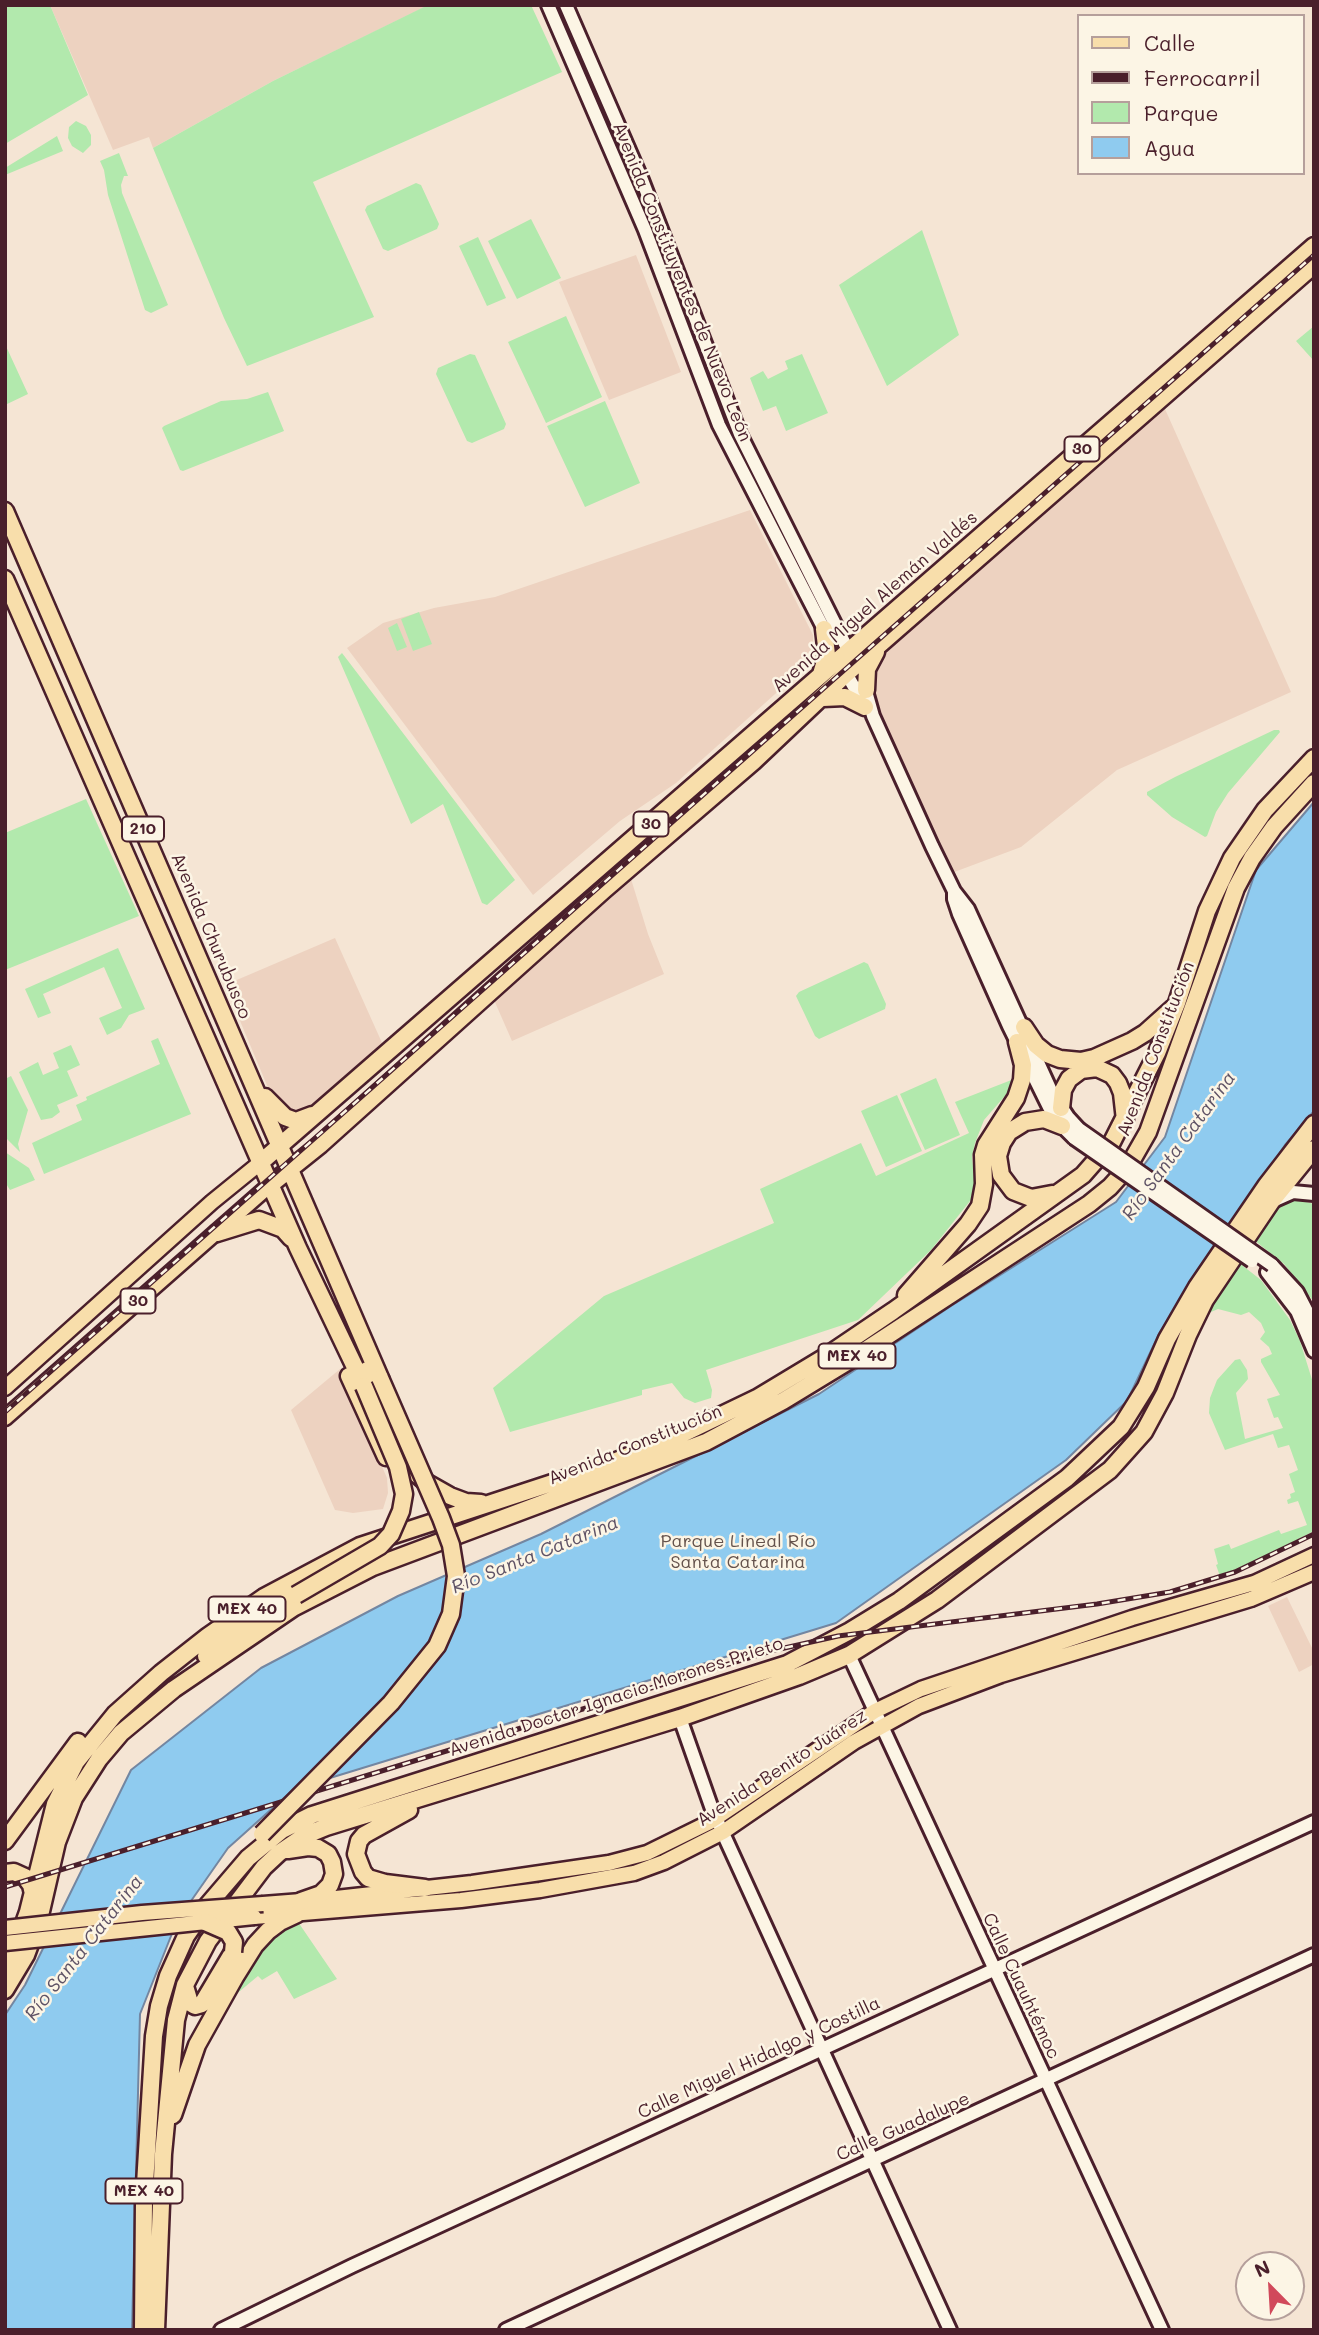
<!DOCTYPE html>
<meta charset="utf-8">
<style>
body{margin:0}
#map{position:relative;width:1319px;height:2335px;overflow:hidden;background:#f5e5d4;font-family:Mali,sans-serif}
canvas{display:block}
.frame{position:absolute;inset:0;border:7px solid #4a1f2b;pointer-events:none}
.legend{position:absolute;left:1077px;top:14px;width:228px;height:161px;box-sizing:border-box;background:#fcf5e5;border:2px solid #b59f9b;margin:0;padding:9px 12px;list-style:none;font-size:21px;color:#4a1f2b}
.legend li{display:flex;align-items:center;gap:14px;height:35px}
.legend b{width:35px;border:2px solid #b59f9b}
.north{position:absolute;left:1235px;top:2251px;width:70px;height:70px;box-sizing:border-box;background:#fcf5e5;border:2px solid #b59f9b;border-radius:50%;rotate:336deg;font-size:19px;font-weight:700;line-height:28px;text-align:center;color:#4a1f2b}
.north::after{content:'';display:block;margin:auto;width:24px;height:32px;background:#d1495b;clip-path:polygon(50% 0,100% 100%,50% 72%,0 100%)}
</style>
<div id="map">
<canvas width="1319" height="2335"></canvas>
<div class="frame"></div>
<ul class="legend">
<li><b style="height:9px;background:#f8deab"></b>Calle</li>
<li><b style="height:9px;background:#4a1f2b"></b>Ferrocarril</li>
<li><b style="height:19px;background:#b2e9ad"></b>Parque</li>
<li><b style="height:19px;background:#8fcbef"></b>Agua</li>
</ul>
<div class="north">N</div>
</div>
<script>
const ctx = document.querySelector('canvas').getContext('2d');
ctx.lineJoin = 'round';
function paint(path, color) { ctx.fillStyle = color; ctx.fill(path, 'evenodd'); }
const poly = rows => new Path2D(rows.map(r => 'M' + r).join(''));
function strokePath(path, color, width, dash) { ctx.strokeStyle = color; ctx.lineWidth = width; ctx.lineCap = dash ? 'butt' : 'round'; ctx.setLineDash(dash || []); ctx.stroke(path); }
function label(font, color, halo, rows, align = 'center') {
  ctx.font = font + ' Mali,sans-serif'; ctx.lineWidth = 5; ctx.setLineDash([]); ctx.textBaseline = 'middle'; ctx.strokeStyle = halo; ctx.fillStyle = color; for (const [text, x, y, turn = 0] of rows) {
    ctx.save(); ctx.translate(x, y); ctx.rotate((+turn || 0) * Math.PI / 180); ctx.textAlign = isNaN(turn) ? turn : align; if (halo) ctx.strokeText(text, 0, 0); ctx.fillText(text, 0, 0); ctx.restore();
  }
}
paint(poly([
 [50,5,429,5,273,81,153,148,149,137,113,150],
 [636,255,681,372,609,400,559,282],
 [1157,391,1291,692,1117,770,1021,847,949,874,852,661],
 [750,510,813,635,813,653,804,668,676,783,620,821,533,895,347,648,383,623,434,608,495,597],
 [631,879,648,934,664,974,512,1041,494,1000],
 [335,938,383,1045,310,1110,289,1114,274,1102,225,985],
 [340,1369,387,1478,388,1493,383,1509,353,1513,335,1510,291,1410],
 [1287,1597,1314,1652,1314,1664,1299,1672,1268,1606]
]), '#edd2c0');
paint(poly([
 [5,5,50,5,88,95,5,144],
 [428,5,531,5,562,72,313,182,374,317,247,366,224,318,153,148,273,81],
 [76,121,86,126,91,135,91,145,83,153,72,146,68,138,69,127],
 [57,136,63,151,5,175,5,168],
 [119,153,128,176,124,176,121,185,122,193,168,305,151,313,145,310,108,195,104,170,100,161],
 [416,183,421,185,439,224,437,229,388,251,383,249,365,210,367,206],
 [531,219,561,278,517,299,488,241],
 [922,230,959,335,887,386,839,285],
 [478,237,506,298,487,306,459,246],
 [566,316,602,397,546,423,508,342],
 [1314,326,1314,361,1296,341],
 [5,344,28,394,5,405],
 [470,354,475,355,506,424,504,429,472,443,467,441,436,374,438,368],
 [802,354,828,413,786,431,776,406,763,411,750,378,763,371,768,379,788,369,785,361],
 [268,392,284,431,183,471,180,470,162,428,164,426,221,401,247,399],
 [605,401,640,483,585,507,547,426],
 [419,612,432,644,413,651,401,619],
 [397,623,407,647,397,651,388,628],
 [342,653,515,880,487,905,482,903,443,804,411,824,338,657],
 [1274,730,1279,730,1280,732,1228,793,1216,812,1207,836,1205,837,1172,817,1147,795,1147,792,1175,777],
 [86,799,139,916,5,970,5,833],
 [118,948,145,1009,129,1015,121,1028,107,1035,99,1018,122,1008,104,967,43,994,51,1013,38,1018,25,989],
 [864,962,868,964,886,1004,885,1009,819,1039,815,1036,796,996,799,992],
 [158,1038,191,1114,44,1174,32,1143,82,1120,76,1105,87,1100,86,1097,160,1064,151,1041],
 [71,1045,80,1065,67,1071,78,1096,57,1105,60,1112,52,1118,41,1120,19,1072,38,1062,43,1075,59,1068,53,1053],
 [11,1076,28,1110,18,1144,20,1152,5,1137,5,1079],
 [936,1078,960,1135,925,1150,900,1094],
 [1014,1079,1011,1089,984,1120,975,1143,972,1157,975,1187,974,1196,931,1250,858,1320,706,1370,712,1390,711,1398,695,1403,684,1398,672,1383,642,1390,642,1395,510,1432,493,1388,604,1296,774,1223,760,1189,861,1143,876,1176,969,1133,955,1102],
 [897,1095,922,1151,886,1167,861,1111],
 [5,1152,29,1168,35,1180,10,1190,5,1182],
 [1295,1199,1314,1204,1314,1302,1284,1264,1254,1240,1274,1209],
 [1238,1262,1261,1280,1290,1320,1300,1341,1314,1386,1314,1531,1221,1579,1216,1565,1218,1564,1214,1549,1229,1544,1231,1549,1279,1530,1281,1534,1307,1525,1298,1501,1288,1504,1287,1500,1291,1498,1290,1494,1295,1492,1289,1474,1298,1470,1289,1445,1278,1448,1273,1434,1225,1450,1209,1413,1210,1398,1217,1380,1235,1360,1240,1359,1247,1370,1248,1379,1236,1393,1245,1439,1283,1428,1278,1417,1274,1418,1267,1399,1280,1395,1261,1362,1261,1359,1272,1354,1269,1347,1260,1339,1265,1332,1261,1323,1249,1312,1241,1315,1218,1309,1211,1312,1205,1312],
 [296,1919,337,1979,294,1999,277,1971,262,1980,258,1976,234,1996,267,1941]
]), '#b2e9ad');
const water = poly([
 [1314,802,1314,1111,1285,1145,1160,1332,1127,1401,1066,1460,836,1623,294,1789,228,1848,177,1921,140,2014,132,2330,5,2330,5,2015,25,1985,131,1770,261,1668,398,1596,541,1534,819,1394,951,1306,1116,1202,1165,1137,1256,870,1314,802]
]);
paint(water, '#8fcbef');
strokePath(water, '#7386a1', 2);
const secondary = poly([
 [548,5,645,230,719,425,828,637],
 [566,5,642,180,740,434,852,658],
 [842,666,866,708],
 [864,684,873,716,932,846,954,891,968,909,1052,1093,1068,1117,1079,1129],
 [954,891,954,899,959,914,1009,1026,1049,1107,1062,1126,1074,1138],
 [1275,1200,1293,1192,1314,1194],
 [1272,1265,1297,1292,1314,1325],
 [1267,1272,1297,1311,1314,1351],
 [849,1655,1162,2330],
 [680,1718,712,1809,950,2330],
 [221,2330,352,2266,1314,1822],
 [506,2330,1314,1955]
]);
const primary = poly([
 [5,1388,212,1202,260,1163],
 [5,1418,270,1185],
 [263,1904,327,1899,472,1883,609,1863,647,1853,710,1822,875,1711,921,1689,1132,1618,1254,1583,1314,1555],
 [254,1917,461,1900,540,1890,634,1873,664,1862,723,1832,854,1742,919,1706,1001,1675,1251,1599,1314,1572]
]);
const highway = poly([
 [5,511,380,1378],
 [5,579,298,1248,364,1386],
 [821,674,827,655,824,629],
 [866,690,867,669,876,652],
 [823,698,845,697,865,707],
 [1024,1027,1036,1045,1047,1054,1060,1059,1081,1061,1094,1058,1132,1041,1145,1033,1173,1008],
 [265,1097,285,1117,296,1121,312,1115],
 [1061,1108,1063,1090,1069,1079,1081,1070,1097,1068,1112,1075,1118,1083,1122,1093,1125,1120],
 [260,1163,1314,246],
 [270,1185,320,1145,604,890,753,762,846,674,1314,265],
 [1052,1194,1031,1198,1013,1191,1001,1175,998,1156,1002,1143,1009,1132,1025,1122,1044,1119,1062,1126],
 [217,1233,259,1220,283,1229,291,1238],
 [906,1295,968,1224,980,1206,984,1184,983,1155,986,1145,1016,1098,1022,1080,1023,1065,1017,1042],
 [367,1370,402,1452,413,1471,427,1483,450,1496,466,1502,481,1503],
 [349,1376,386,1457],
 [206,1656,223,1641,291,1598],
 [409,1810,364,1835,359,1841,356,1854,363,1872,368,1878,385,1883,425,1888],
 [5,1841,78,1742],
 [288,1850,308,1847,318,1848,328,1854,332,1862,334,1874,330,1885,321,1894,301,1901],
 [5,1873,14,1872,25,1877,31,1885,33,1894],
 [5,1966,13,1954,28,1912,55,1804,76,1762,115,1714,161,1673,208,1636,264,1597,360,1546,604,1466,678,1436,757,1398,825,1357,893,1311,1083,1175,1112,1142,1157,1053,1177,1003,1207,911,1232,858,1265,810,1314,758],
 [185,1986,190,2003,195,2006,202,2004,233,1952],
 [5,1990,26,1955,39,1920,57,1842,74,1798,99,1759,121,1733,174,1689,293,1608,373,1567,706,1442,783,1401,852,1359,1089,1204,1110,1187,1128,1167,1148,1132,1236,888,1252,858,1274,827,1314,783],
 [173,2115,197,2045,235,1977,255,1945,268,1931,280,1922,297,1914],
 [143,2330,144,2201,154,2036,159,2006,168,1976,186,1936,206,1907,248,1858,282,1830,312,1815,787,1664,850,1631,899,1601,1067,1478,1121,1427,1146,1387,1167,1339,1197,1287,1266,1186,1314,1124],
 [156,2330,163,2154,176,2020,185,1985,208,1941,264,1867,279,1853,304,1836,326,1827,680,1718,799,1676,849,1655,937,1600,1110,1470,1144,1432,1165,1393,1188,1335,1205,1300,1271,1202,1314,1149]
]);
strokePath(secondary, '#4a1f2b', 18);
strokePath(primary, '#4a1f2b', 19);
strokePath(highway, '#4a1f2b', 21);
strokePath(secondary, '#fcf5e5', 12);
strokePath(primary, '#f8deab', 14);
strokePath(highway, '#f8deab', 16);
const rail = poly([
 [5,1412,1314,255],
 [5,1887,771,1651,838,1636,1097,1604,1170,1592,1235,1572,1314,1534]
]);
strokePath(rail, '#4a1f2b', 5);
strokePath(rail, '#fcf5e5', 2.5, [8]);
const secondaryBridge = poly([
 [1079,1129,1272,1265],
 [1074,1138,1252,1261]
]);
const primaryBridge = poly([
 [5,1928,142,1913,263,1904],
 [5,1943,254,1917]
]);
const highwayBridge = poly([
 [296,1595,380,1546,391,1534,401,1511,404,1494,398,1467,364,1386],
 [262,1834,391,1703,437,1646,451,1614,456,1576,451,1545,441,1518,380,1378],
 [205,1922,228,1932,234,1942,233,1952]
]);
strokePath(secondaryBridge, '#4a1f2b', 18, []);
strokePath(primaryBridge, '#4a1f2b', 19, []);
strokePath(highwayBridge, '#4a1f2b', 21, []);
strokePath(secondaryBridge, '#fcf5e5', 12);
strokePath(primaryBridge, '#f8deab', 14);
strokePath(highwayBridge, '#f8deab', 16);
for (const [x, y, w] of [
 [1082,449,35],
 [651,824,35],
 [143,829,42],
 [138,1301,35],
 [857,1356,77],
 [247,1609,77],
 [144,2191,77]
]) { const box = new Path2D(); box.roundRect(x - w / 2, y - 12.5, w, 25, 5); ctx.fillStyle = '#fcf5e5'; ctx.fill(box); strokePath(box, '#4a1f2b', 2); }
label('bold 16px', '#4a1f2b', null, [
 ["30",1082,449],
 ["30",651,824],
 ["210",143,829],
 ["30",138,1301],
 ["MEX 40",857,1356],
 ["MEX 40",247,1609],
 ["MEX 40",144,2191]
]);
label('18px', '#4a1f2b', '#fcf5e5', [
 ["Avenida Constituyentes de Nuevo León",682,282,68],
 ["Avenida Miguel Alemán Valdés",875,602,-41],
 ["Avenida Churubusco",211,936,67],
 ["Avenida Constitución",1156,1049,-69],
 ["Avenida Constitución",635,1445,-22],
 ["Avenida Doctor Ignacio Morones Prieto",616,1697,-18],
 ["Avenida Benito Juárez",782,1768,-33],
 ["Calle Cuauhtémoc",1021,1986,65],
 ["Calle Miguel Hidalgo y Costilla",759,2058,-25],
 ["Calle Guadalupe",903,2127,-24]
]);
label('18px', '#64524c', '#fcf5e5', [
 ["Parque Lineal Río",738,1541],
 ["Santa Catarina",738,1562]
]);
label('italic 19px', '#5f5366', '#fcf5e5', [
 ["Río Santa Catarina",1179,1146,-54],
 ["Río Santa Catarina",535,1555,-22],
 ["Río Santa Catarina",84,1948,-52]
]);
</script>
